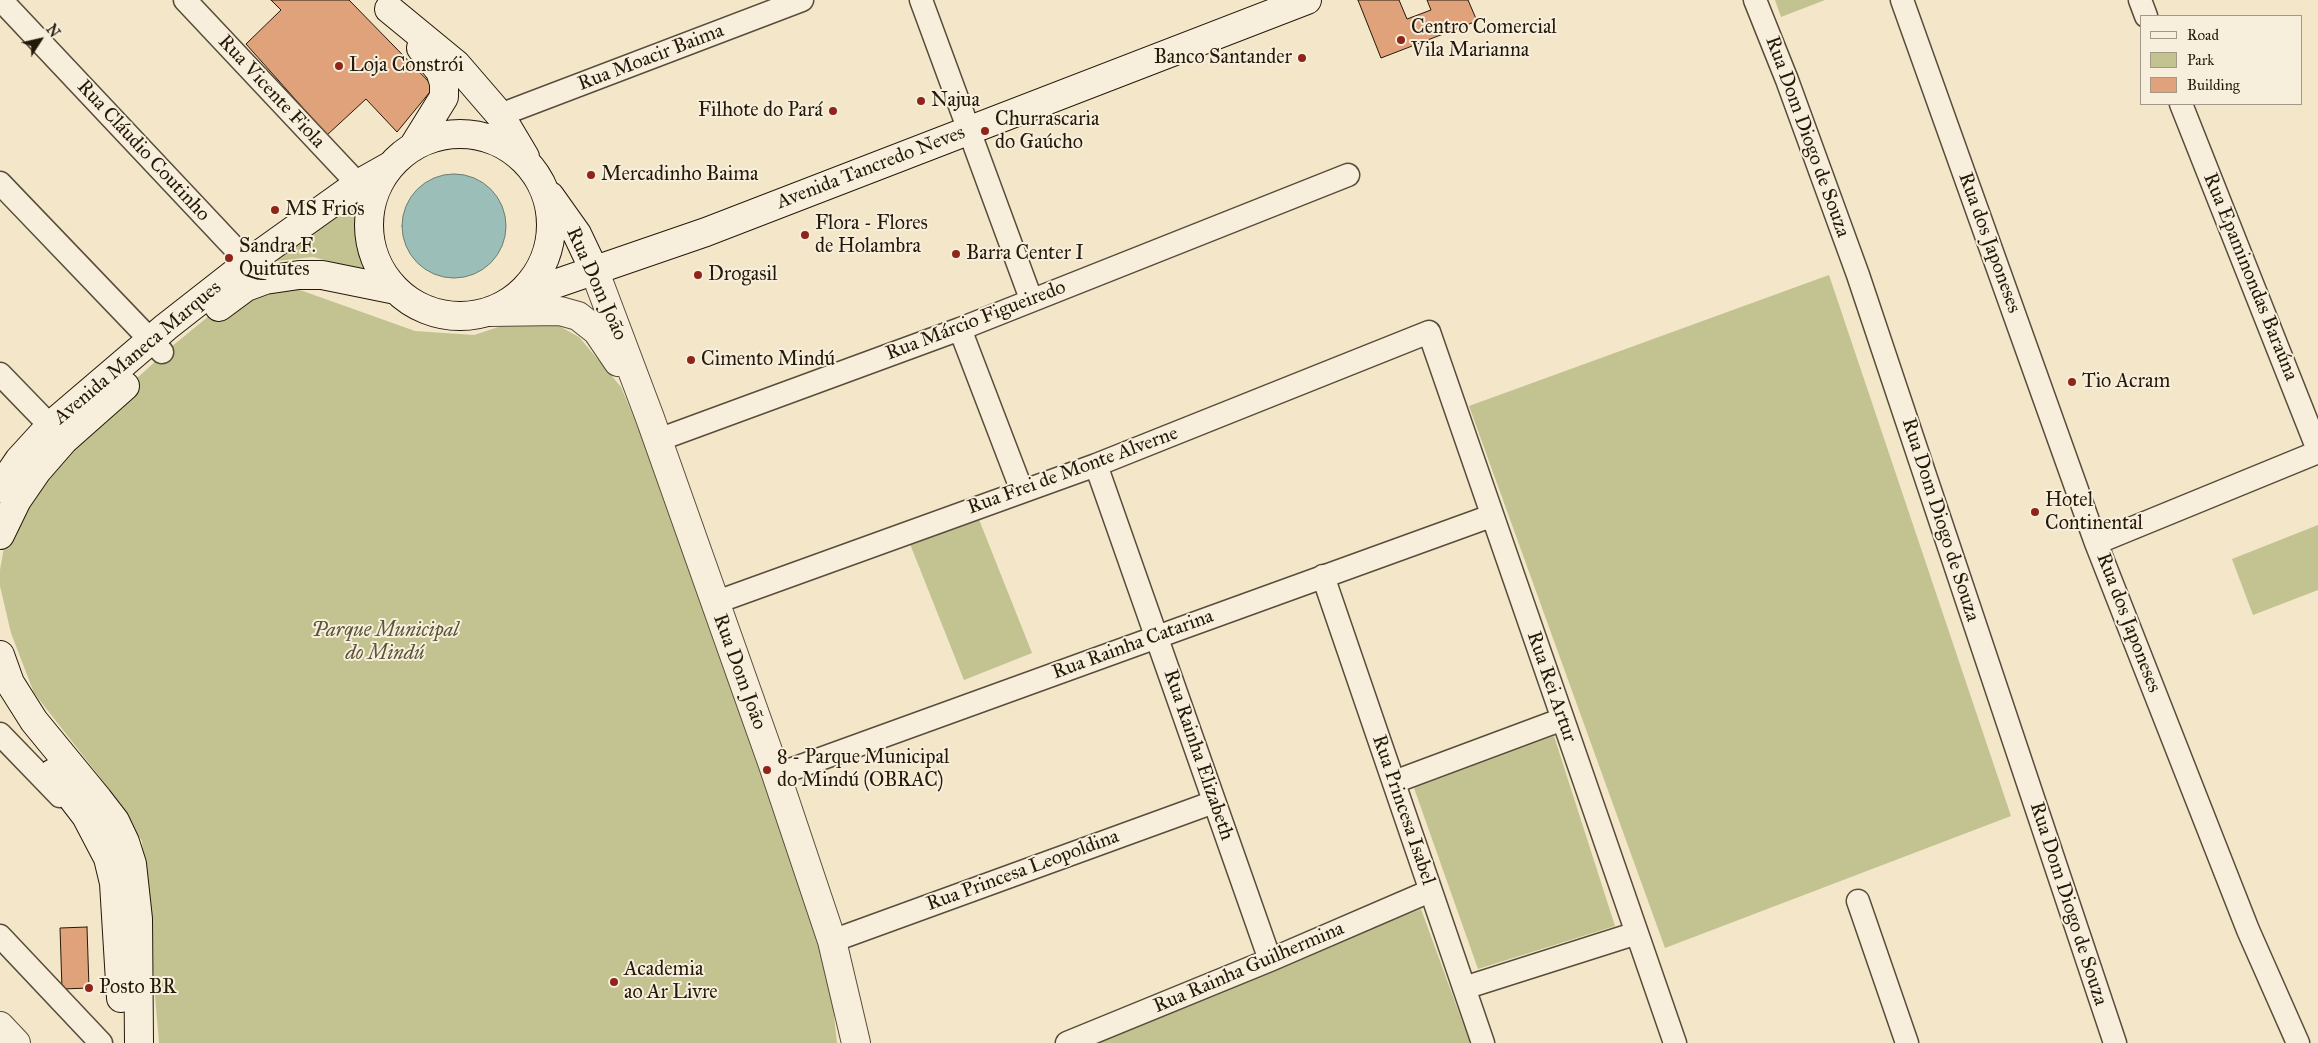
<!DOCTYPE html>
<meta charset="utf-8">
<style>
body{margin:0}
#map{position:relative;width:2318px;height:1043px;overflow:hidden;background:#f3e6c9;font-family:"IM FELL Great Primer",serif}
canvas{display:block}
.legend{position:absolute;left:2140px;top:15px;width:162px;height:90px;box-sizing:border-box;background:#f7efdc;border:1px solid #a39988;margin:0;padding:6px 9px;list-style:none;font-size:15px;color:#25190a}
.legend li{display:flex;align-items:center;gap:10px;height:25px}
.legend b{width:25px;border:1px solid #a39988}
.north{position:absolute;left:15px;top:15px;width:50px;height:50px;-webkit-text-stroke:4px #f7efdc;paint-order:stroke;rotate:55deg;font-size:14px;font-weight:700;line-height:20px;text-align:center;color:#25190a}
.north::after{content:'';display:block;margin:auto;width:18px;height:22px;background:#25190a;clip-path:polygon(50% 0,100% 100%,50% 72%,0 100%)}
</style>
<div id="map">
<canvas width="2318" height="1043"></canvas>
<ul class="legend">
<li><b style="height:6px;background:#f7efdc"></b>Road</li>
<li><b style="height:14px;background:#c2c391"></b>Park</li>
<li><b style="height:14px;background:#e0a27a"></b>Building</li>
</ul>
<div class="north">N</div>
</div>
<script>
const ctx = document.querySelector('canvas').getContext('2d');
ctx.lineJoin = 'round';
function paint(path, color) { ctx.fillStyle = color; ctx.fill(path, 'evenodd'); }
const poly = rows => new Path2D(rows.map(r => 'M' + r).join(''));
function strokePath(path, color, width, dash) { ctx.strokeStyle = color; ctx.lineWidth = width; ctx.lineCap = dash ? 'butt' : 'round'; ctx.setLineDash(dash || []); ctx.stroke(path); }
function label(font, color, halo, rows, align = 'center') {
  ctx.font = font + ' "IM FELL Great Primer",serif'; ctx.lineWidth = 4; ctx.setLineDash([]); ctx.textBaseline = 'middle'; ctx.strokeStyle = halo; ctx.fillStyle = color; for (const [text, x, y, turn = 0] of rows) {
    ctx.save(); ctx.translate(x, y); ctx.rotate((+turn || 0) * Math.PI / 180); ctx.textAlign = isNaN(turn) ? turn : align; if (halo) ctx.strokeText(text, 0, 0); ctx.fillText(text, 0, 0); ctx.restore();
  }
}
paint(poly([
 [1775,0,1825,0,1781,17],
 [370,182,359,220,363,243,377,274,313,257,259,263],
 [1829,275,2011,816,1665,948,1469,406],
 [272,280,415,331,474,335,523,319,548,320,579,337,621,387,644,442,826,943,837,1043,159,1043,142,841,99,776,34,693,11,633,0,586,0,570,6,536,75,435,171,347,232,297],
 [978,517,1032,653,964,680,910,544],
 [2318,525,2318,590,2253,615,2232,559],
 [1554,736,1615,926,1478,969,1414,788],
 [1421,909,1470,1043,1083,1043]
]), '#c2c391');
const water = poly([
 '402 226a52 52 0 1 1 104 0a52 52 0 1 1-104 0Z'
]);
paint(water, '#9bbfb8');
strokePath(water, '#6c7d72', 1);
const building = poly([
 [271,0,349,0,434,87,397,132,366,99,327,135,246,44,281,10,271,0],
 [1358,0,1399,0,1407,19,1431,10,1427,0,1468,0,1477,21,1381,58,1358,0],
 [87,927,89,988,62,989,60,928,87,927]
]);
paint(building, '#e0a27a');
strokePath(building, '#25190a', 1);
const minor = poly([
 [1,0,259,274],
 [185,0,358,184],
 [921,0,1031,299],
 [1755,0,1787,80,1858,275,2115,1043],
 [1902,0,2096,543,2248,930,2298,1043],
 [2140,0,2146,16],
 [2181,104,2318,450],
 [500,115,802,0],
 [0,183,162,352],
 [960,329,1022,491],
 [0,374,62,438],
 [658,440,960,329,1348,175],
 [1096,465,1270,960],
 [2096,543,2318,452],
 [1323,576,1483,1043],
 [714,603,1096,465,1429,332,1675,1043],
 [0,734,60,796],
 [776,775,1491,516],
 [1394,782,1563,719],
 [1858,901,1907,1043],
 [0,936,101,1043],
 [832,941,1214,802],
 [1464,988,1637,933],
 [1067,1043,1270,960,1430,891]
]);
const tertiary = poly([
 [595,272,650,418,773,765,832,941,856,1043],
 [489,312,560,311,578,316,597,331,618,362],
 [0,1026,16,1043]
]);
const secondary = poly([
 [389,9,456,64,500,115,525,157],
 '369 225a91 91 0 1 1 182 0a91 91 0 1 1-182 0Z',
 [413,147,444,97,444,83,440,71,421,48],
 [550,196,577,234,595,272],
 [517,297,706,232,1307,0],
 [219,307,246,287,265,280,299,275,322,275,396,290],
 [0,488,19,460,50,426,166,327,249,262,358,184,390,166],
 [0,535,17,500,37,471,64,440,125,386],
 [0,655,10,683,34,721,98,799,115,821,125,842,132,864,138,919,139,1043],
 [53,773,86,816,108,858,114,883,121,998]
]);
strokePath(minor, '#584c3a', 25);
strokePath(tertiary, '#584c3a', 30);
strokePath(secondary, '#25190a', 30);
strokePath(minor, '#f7efdc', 22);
strokePath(tertiary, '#f7efdc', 28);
strokePath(secondary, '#f7efdc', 28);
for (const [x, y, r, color] of [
 [1401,40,5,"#8f2418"],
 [1302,58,5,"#8f2418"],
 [339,66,5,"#8f2418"],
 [921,101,5,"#8f2418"],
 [833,111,5,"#8f2418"],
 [985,131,5,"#8f2418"],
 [591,175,5,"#8f2418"],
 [275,210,5,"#8f2418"],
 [805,235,5,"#8f2418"],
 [956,254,5,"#8f2418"],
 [229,258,5,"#8f2418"],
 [698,275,5,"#8f2418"],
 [691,360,5,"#8f2418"],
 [2072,382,5,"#8f2418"],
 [2035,512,5,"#8f2418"],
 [767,770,5,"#8f2418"],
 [614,982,5,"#8f2418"],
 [89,988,5,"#8f2418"]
]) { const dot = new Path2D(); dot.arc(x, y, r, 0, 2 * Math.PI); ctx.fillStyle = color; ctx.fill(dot); strokePath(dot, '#f7efdc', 2); }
label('20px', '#25190a', '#f7efdc', [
 ["Centro Comercial",1411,28],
 ["Vila Marianna",1411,51],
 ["Banco Santander",1292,58,"right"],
 ["Loja Constrói",349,66],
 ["Najua",931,101],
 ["Filhote do Pará",823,111,"right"],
 ["Churrascaria",995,120],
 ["do Gaúcho",995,143],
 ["Mercadinho Baima",601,175],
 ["MS Frios",285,210],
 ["Flora - Flores",815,224],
 ["de Holambra",815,247],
 ["Sandra F.",239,247],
 ["Quitutes",239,270],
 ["Barra Center I",966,254],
 ["Drogasil",708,275],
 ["Cimento Mindú",701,360],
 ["Tio Acram",2082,382],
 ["Hotel",2045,501],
 ["Continental",2045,524],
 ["8 - Parque Municipal",777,758],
 ["do Mindú (OBRAC)",777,781],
 ["Academia",624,970],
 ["ao Ar Livre",624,993],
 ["Posto BR",99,988]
], 'left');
label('20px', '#25190a', '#f7efdc', [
 ["Rua Moacir Baima",651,58,-21],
 ["Rua Vicente Fiola",271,92,47],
 ["Rua Dom Diogo de Souza",1807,137,70],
 ["Rua Cláudio Coutinho",143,151,47],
 ["Avenida Tancredo Neves",871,168,-21],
 ["Rua dos Japoneses",1989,243,70],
 ["Rua Epaminondas Baraúna",2250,277,68],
 ["Rua Dom João",596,284,66],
 ["Rua Márcio Figueiredo",976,321,-21],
 ["Avenida Maneca Marques",138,353,-40],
 ["Rua Frei de Monte Alverne",1073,471,-20],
 ["Rua Dom Diogo de Souza",1940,520,72],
 ["Rua dos Japoneses",2128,623,69],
 ["Rua Rainha Catarina",1133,645,-20],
 ["Rua Dom João",739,672,70],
 ["Rua Rei Artur",1551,687,71],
 ["Rua Rainha Elizabeth",1198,755,71],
 ["Rua Princesa Isabel",1403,810,71],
 ["Rua Princesa Leopoldina",1023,871,-20],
 ["Rua Dom Diogo de Souza",2068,904,72],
 ["Rua Rainha Guilhermina",1249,968,-23]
]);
label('italic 20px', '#5c5439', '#f7efdc', [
 ["Parque Municipal",385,631],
 ["do Mindú",385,654]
]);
</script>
